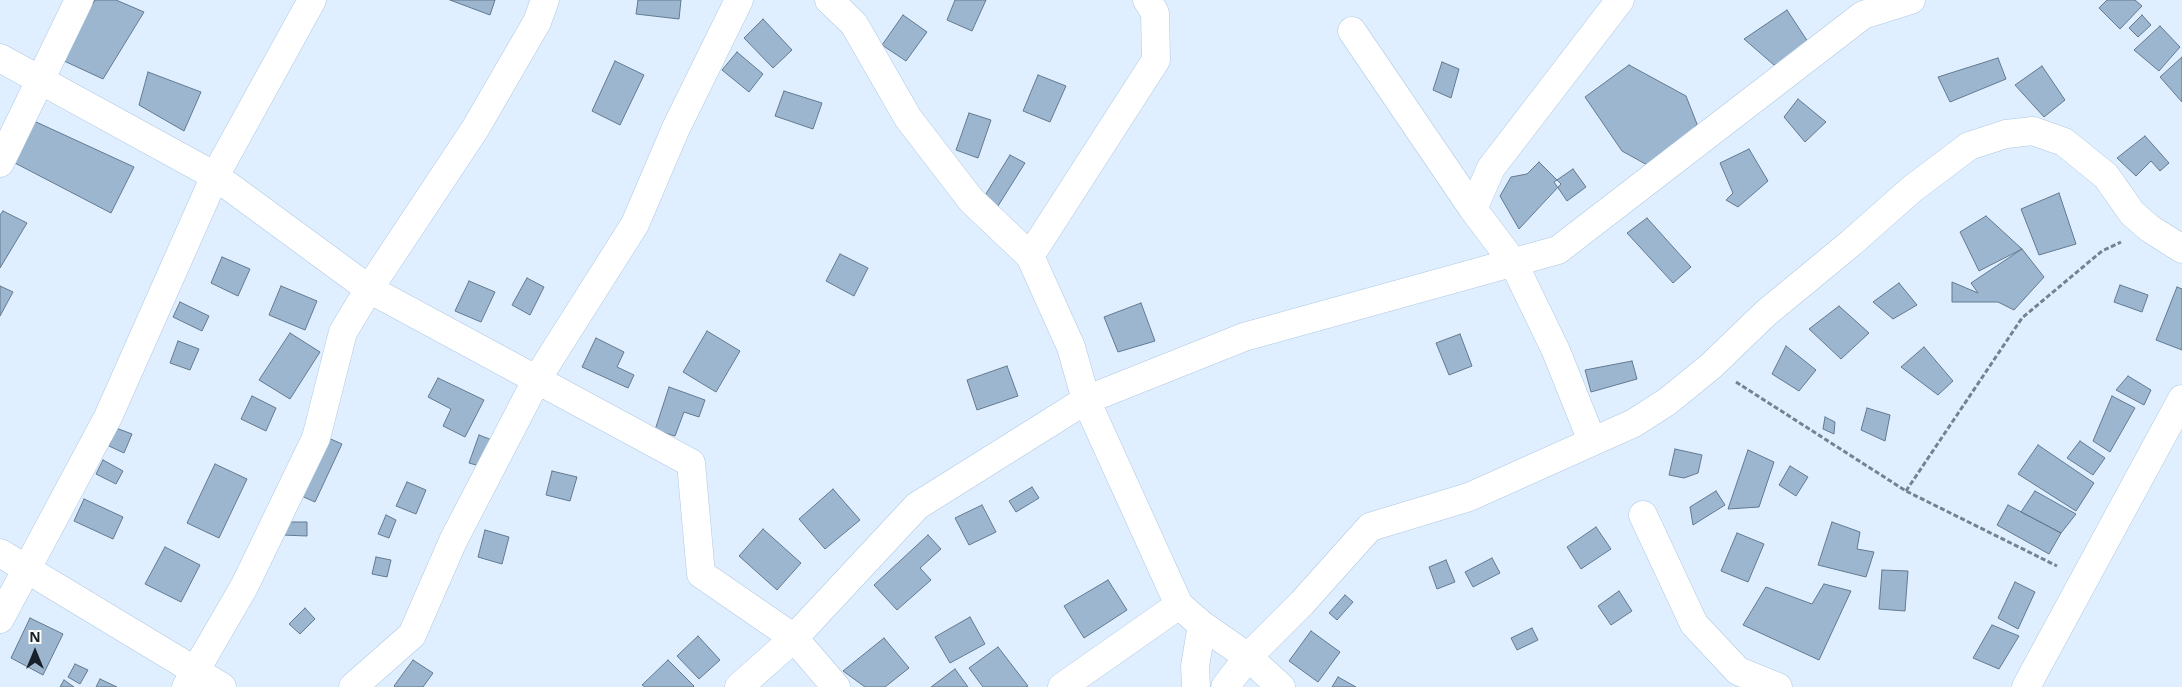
<!DOCTYPE html>
<style>
body{margin:0}
#map{position:relative;width:2182px;height:687px;overflow:hidden;background:#dfefff;font-family:"Open Sans",sans-serif}
canvas{display:block}
.north{position:absolute;left:10px;top:627px;width:50px;height:50px;-webkit-text-stroke:4px #fafafa;paint-order:stroke;rotate:0deg;font-size:14px;font-weight:700;line-height:20px;text-align:center;color:#17202a}
.north::after{content:'';display:block;margin:auto;width:18px;height:22px;background:#17202a;clip-path:polygon(50% 0,100% 100%,50% 72%,0 100%)}
</style>
<div id="map">
<canvas width="2182" height="687"></canvas>
<div class="north">N</div>
</div>
<script>
const ctx = document.querySelector('canvas').getContext('2d');
ctx.lineJoin = 'round';
function paint(path, color) { ctx.fillStyle = color; ctx.fill(path, 'evenodd'); }
const poly = rows => new Path2D(rows.map(r => 'M' + r).join(''));
function strokePath(path, color, width, dash) { ctx.strokeStyle = color; ctx.lineWidth = width; ctx.lineCap = dash ? 'butt' : 'round'; ctx.setLineDash(dash || []); ctx.stroke(path); }
const building = poly([
 [95,0,116,0,144,12,103,79,62,60,95,0],
 [450,0,495,0,490,15,450,0],
 [638,0,681,0,679,19,636,14,638,0],
 [955,0,986,0,972,31,947,20,955,0],
 [2107,0,2135,0,2142,6,2120,29,2099,8,2107,0],
 [1787,10,1812,48,1774,65,1744,39,1787,10],
 [903,15,927,32,906,61,882,45,903,15],
 [2142,15,2151,25,2138,37,2129,28,2142,15],
 [763,19,792,50,773,68,744,38,763,19],
 [2160,26,2180,47,2159,71,2134,50,2160,26],
 [737,52,763,74,749,92,722,70,737,52],
 [2182,57,2182,102,2160,77,2182,57],
 [1998,58,2006,79,1950,102,1938,77,1998,58],
 [615,61,644,75,620,125,592,111,615,61],
 [1442,62,1459,69,1451,98,1433,90,1442,62],
 [1629,65,1686,96,1697,124,1658,171,1622,151,1585,97,1629,65],
 [2042,66,2065,100,2044,117,2015,85,2042,66],
 [148,72,201,92,184,131,139,105,148,72],
 [1038,75,1066,86,1050,122,1023,111,1038,75],
 [784,91,822,103,813,129,775,116,784,91],
 [1798,99,1826,122,1805,142,1784,117,1798,99],
 [969,113,991,120,978,158,956,150,969,113],
 [34,121,134,167,111,213,13,162,34,121],
 [2145,136,2169,163,2160,171,2151,161,2136,176,2117,158,2145,136],
 [1749,149,1768,181,1738,207,1726,200,1733,193,1720,163,1749,149],
 [1010,155,1025,163,998,206,984,197,1010,155],
 [1539,162,1561,184,1519,229,1500,196,1511,177,1527,174,1539,162],
 [1573,169,1586,187,1567,201,1554,182,1573,169],
 [2059,193,2076,244,2039,255,2021,209,2059,193],
 [3,211,27,223,0,268,0,215,3,211],
 [1986,216,2022,249,1979,271,1960,232,1986,216],
 [1647,218,1691,267,1673,283,1627,233,1647,218],
 [2022,249,2044,277,2014,310,1998,302,1952,302,1952,282,1978,293,1971,283,2022,249],
 [840,254,868,268,854,296,826,281,840,254],
 [222,257,250,269,238,296,211,283,222,257],
 [527,278,544,287,530,315,512,305,527,278],
 [469,281,495,292,481,322,455,311,469,281],
 [1899,283,1917,305,1893,319,1873,302,1899,283],
 [2120,285,2148,295,2142,312,2114,302,2120,285],
 [0,286,13,292,0,316,0,286],
 [281,286,317,301,305,330,269,315,281,286],
 [2177,287,2182,289,2182,350,2156,340,2177,287],
 [180,302,209,316,202,331,173,317,180,302],
 [1141,303,1155,341,1118,352,1104,317,1141,303],
 [1839,306,1869,333,1841,359,1809,329,1839,306],
 [707,331,740,351,716,392,683,372,707,331],
 [290,333,320,352,290,399,259,380,290,333],
 [1460,334,1472,366,1449,375,1436,343,1460,334],
 [596,338,624,352,617,367,634,375,628,388,582,367,596,338],
 [178,341,199,349,190,370,170,363,178,341],
 [1786,346,1816,370,1799,391,1772,374,1786,346],
 [1924,347,1953,381,1938,395,1901,367,1924,347],
 [1632,361,1637,379,1591,392,1585,370,1632,361],
 [1007,366,1018,396,977,410,967,380,1007,366],
 [2128,376,2151,390,2144,405,2116,390,2128,376],
 [438,378,484,400,465,437,443,426,451,409,428,397,438,378],
 [669,387,705,400,699,417,684,412,675,436,655,430,669,387],
 [252,396,276,408,266,431,241,419,252,396],
 [2112,396,2135,408,2110,452,2093,441,2112,396],
 [1867,408,1890,415,1885,441,1861,430,1867,408],
 [1825,417,1835,422,1834,434,1823,429,1825,417],
 [116,428,132,434,124,453,109,446,116,428],
 [479,435,492,440,483,467,469,463,479,435],
 [324,436,342,444,315,502,297,494,324,436],
 [2080,441,2105,458,2093,475,2067,458,2080,441],
 [2038,445,2094,483,2076,511,2018,474,2038,445],
 [1675,449,1702,455,1698,473,1684,478,1669,475,1675,449],
 [1748,450,1774,462,1759,507,1728,509,1748,450],
 [103,460,123,471,116,484,96,474,103,460],
 [215,464,247,479,219,538,187,523,215,464],
 [1790,466,1808,477,1796,496,1779,485,1790,466],
 [552,471,577,477,570,501,546,495,552,471],
 [407,482,426,490,416,514,396,506,407,482],
 [1032,487,1039,498,1016,512,1009,501,1032,487],
 [833,489,860,520,825,549,799,519,833,489],
 [1716,491,1725,505,1693,525,1690,507,1716,491],
 [2035,491,2076,514,2061,533,2021,512,2035,491],
 [84,499,123,517,113,539,74,521,84,499],
 [982,505,996,532,969,545,955,518,982,505],
 [2008,505,2061,533,2049,554,1997,525,2008,505],
 [386,515,396,520,389,538,378,534,386,515],
 [282,522,307,522,307,536,282,535,282,522],
 [1832,522,1860,532,1857,549,1874,552,1866,577,1818,565,1832,522],
 [1596,527,1611,549,1581,569,1567,547,1596,527],
 [763,529,801,563,777,590,739,556,763,529],
 [485,530,509,537,502,564,478,557,485,530],
 [1737,533,1764,544,1748,582,1721,571,1737,533],
 [928,535,941,549,920,568,931,580,897,610,874,585,928,535],
 [165,547,200,565,181,602,145,584,165,547],
 [376,557,391,560,387,577,372,574,376,557],
 [1492,558,1500,573,1473,587,1465,572,1492,558],
 [1446,560,1455,582,1437,589,1429,567,1446,560],
 [1882,570,1908,571,1905,611,1879,609,1882,570],
 [1108,580,1127,610,1084,638,1064,606,1108,580],
 [2015,582,2035,592,2018,629,1998,618,2015,582],
 [1824,584,1851,591,1819,660,1743,625,1766,587,1812,604,1824,584],
 [1619,591,1632,611,1611,625,1598,606,1619,591],
 [1345,595,1353,602,1337,620,1329,613,1345,595],
 [305,608,315,619,300,634,289,624,305,608],
 [970,617,985,644,950,663,935,637,970,617],
 [30,618,63,634,43,675,11,658,30,618],
 [1992,625,2019,636,1999,669,1973,658,1992,625],
 [1532,628,1538,640,1517,650,1511,638,1532,628],
 [1311,631,1340,652,1318,682,1289,661,1311,631],
 [698,636,720,660,699,679,677,656,698,636],
 [884,638,909,668,885,687,865,687,843,671,884,638],
 [998,647,1028,686,1026,687,983,687,969,668,998,647],
 [413,660,433,673,423,687,395,687,394,686,413,660],
 [668,660,694,686,693,687,645,687,642,685,668,660],
 [75,664,88,670,80,684,68,677,75,664],
 [955,669,968,687,931,687,955,669],
 [1338,677,1356,687,1332,687,1338,677],
 [100,679,117,687,96,687,100,679],
 [64,680,74,687,60,687,64,680]
]);
paint(building, '#9db6cf');
strokePath(building, '#627a91', 1);
const minor = poly([
 [829,0,854,24,908,118,971,200,1030,256,1071,347,1086,400,1179,605,1202,625,1248,657,1281,687],
 [1352,31,1473,209,1513,262,1556,351,1592,441],
 [0,58,215,176,369,289,691,463,701,574,794,638,836,687],
 [0,163,79,0],
 [1473,209,1491,168,1620,0],
 [1030,256,1156,60,1155,13,1147,0],
 [1643,515,1694,624,1738,671,1778,687],
 [0,553,222,687],
 [0,619,108,417,215,176,312,0],
 [186,687,244,587,316,438,343,332,369,289,475,129,537,22,545,0],
 [353,687,412,635,453,541,537,379,635,224,676,128,739,0],
 [739,687,794,638,917,506,1086,400,1244,337,1558,250,1863,15,1911,0],
 [1062,687,1179,605],
 [1196,687,1195,666,1202,625],
 [1225,687,1248,657,1302,603,1370,527,1469,497,1634,423,1668,401,1711,366,1766,313,1851,243,1912,189,1969,146,2006,134,2033,131,2064,142,2106,176,2132,213,2149,228,2182,249],
 [2026,687,2182,399]
]);
strokePath(minor, '#aec8e2', 29);
strokePath(poly([
 [1736,382,1906,491,2057,566],
 [1906,491,2022,318,2102,251,2121,242]
]), '#76828f', 3, [5, 2.5]);
strokePath(minor, '#fff', 28);
</script>
